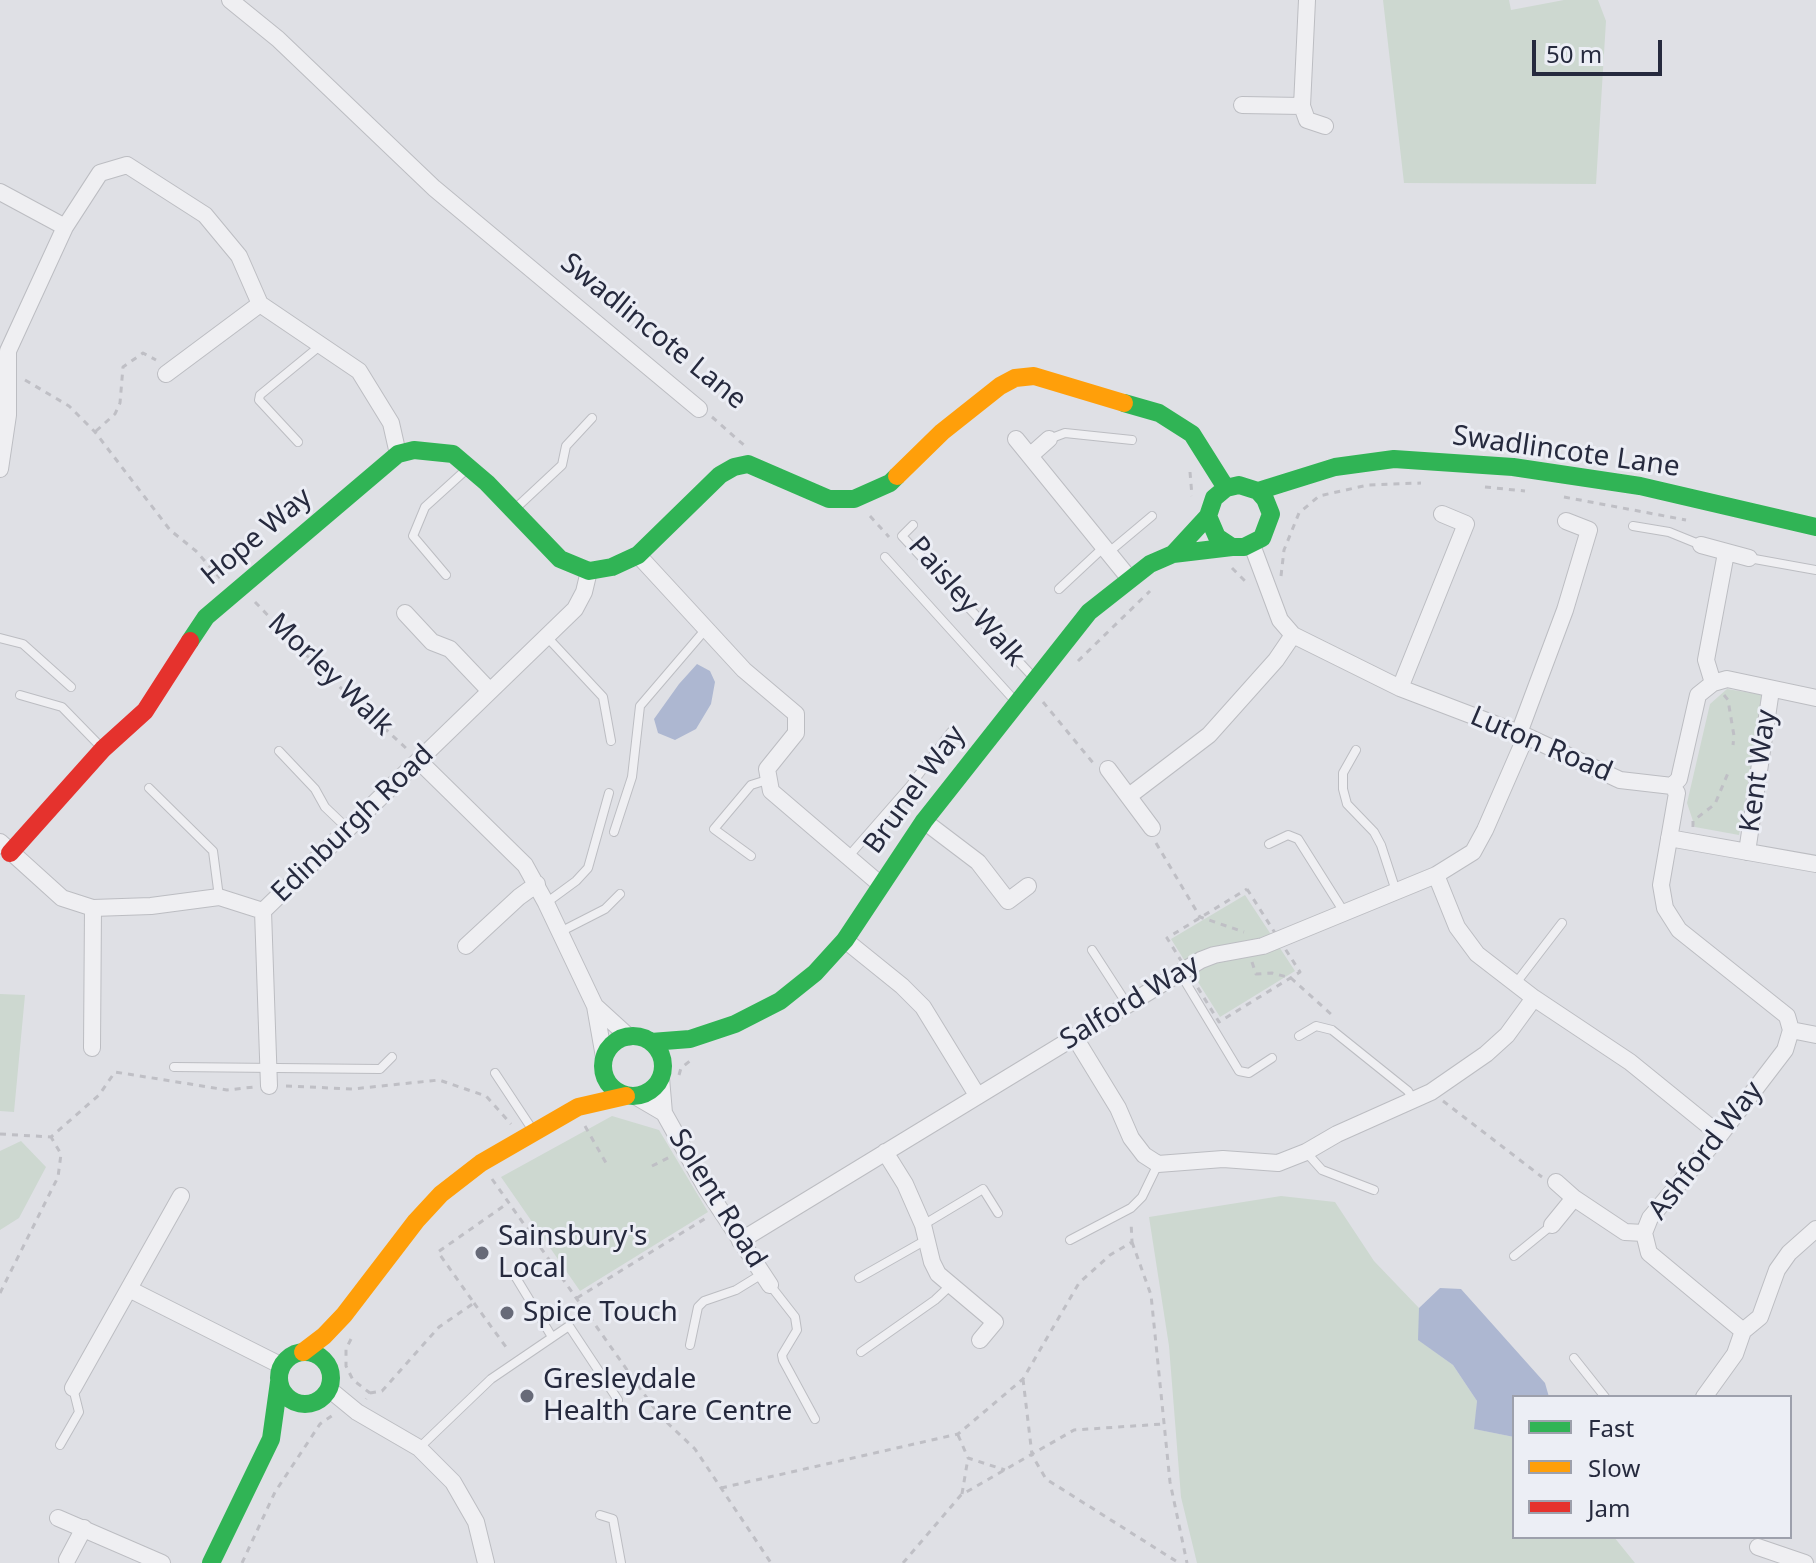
<!DOCTYPE html>
<style>
body{margin:0}
#map{position:relative;width:1816px;height:1563px;overflow:hidden;background:#dfe0e5;font-family:"Noto Sans",sans-serif}
canvas{display:block}
.legend{position:absolute;left:1512px;top:1395px;width:280px;height:144px;box-sizing:border-box;background:#eceef5;border:2px solid #9da0ac;margin:0;padding:10px 14px;list-style:none;font-size:24px;color:#262a3e}
.legend li{display:flex;align-items:center;gap:16px;height:40px}
.legend b{width:40px;border:2px solid #9da0ac}
.scale{position:absolute;left:1532px;top:40px;width:130px;height:36px;box-sizing:border-box;border:4px solid #262a3e;border-top:0;padding-left:10px;font-size:24px;line-height:28px;white-space:nowrap;color:#262a3e;-webkit-text-stroke:6px #eceef5;paint-order:stroke}
</style>
<div id="map">
<canvas width="1816" height="1563"></canvas>
<ul class="legend">
<li><b style="height:10px;background:#30b455"></b>Fast</li>
<li><b style="height:10px;background:#ff9f0a"></b>Slow</li>
<li><b style="height:10px;background:#e5322d"></b>Jam</li>
</ul>
<div class="scale">50 m</div>
</div>
<script>
const ctx = document.querySelector('canvas').getContext('2d');
ctx.lineJoin = 'round';
function paint(path, color) { ctx.fillStyle = color; ctx.fill(path, 'evenodd'); }
const poly = rows => new Path2D(rows.map(r => 'M' + r).join(''));
function strokePath(path, color, width, dash) { ctx.strokeStyle = color; ctx.lineWidth = width; ctx.lineCap = dash ? 'butt' : 'round'; ctx.setLineDash(dash || []); ctx.stroke(path); }
function label(font, color, halo, rows, align = 'center') {
  ctx.font = font + ' "Noto Sans",sans-serif'; ctx.lineWidth = 6; ctx.setLineDash([]); ctx.textBaseline = 'middle'; ctx.strokeStyle = halo; ctx.fillStyle = color; for (const [text, x, y, turn = 0] of rows) {
    ctx.save(); ctx.translate(x, y); ctx.rotate((+turn || 0) * Math.PI / 180); ctx.textAlign = isNaN(turn) ? turn : align; if (halo) ctx.strokeText(text, 0, 0); ctx.fillText(text, 0, 0); ctx.restore();
  }
}
paint(poly([
 [1383,0,1509,0,1511,10,1564,0,1598,0,1606,21,1596,184,1404,183],
 [1727,689,1764,695,1739,835,1695,827,1687,803,1710,704],
 [1245,895,1295,971,1220,1017,1171,939],
 [0,994,25,995,14,1112,0,1111],
 [612,1116,659,1130,708,1212,580,1291,501,1177],
 [21,1141,46,1167,19,1218,0,1230,0,1151],
 [1281,1196,1335,1202,1374,1261,1419,1308,1419,1340,1453,1365,1477,1401,1475,1429,1514,1437,1514,1537,1614,1537,1635,1563,1197,1563,1181,1497,1169,1346,1149,1217]
]), '#cdd8d0');
paint(poly([
 [697,664,710,671,715,682,711,704,696,729,675,740,658,733,654,719,679,684],
 [1440,1288,1461,1289,1545,1383,1549,1397,1514,1397,1514,1437,1474,1429,1477,1401,1453,1365,1418,1340,1419,1308]
]), '#adb7d1');
const lane = poly([
 [1049,439,1065,433,1132,440],
 [298,442,259,400,260,395,321,345],
 [517,507,562,465,566,446,592,418],
 [913,525,902,536,1035,679],
 [1633,526,1669,532,1701,545],
 [1109,552,1152,516],
 [885,557,1016,702],
 [1749,558,1816,570],
 [446,575,413,536,425,507,468,468],
 [1059,589,1104,547],
 [547,637,603,697,611,741],
 [0,638,23,644,71,687],
 [20,695,62,707,101,747],
 [1356,750,1343,773,1343,789,1347,804,1374,832,1381,845,1396,891],
 [279,751,315,789,325,807,348,829],
 [149,788,213,851,219,897],
 [614,832,632,777,640,706,705,630],
 [1269,844,1288,835,1298,839,1344,912],
 [751,856,714,829,751,785,767,780],
 [848,857,910,786,951,732],
 [546,903,576,881,588,868,609,793],
 [560,932,605,909,620,894],
 [1092,950,1127,1004],
 [1180,973,1239,1071,1249,1073,1272,1058],
 [1516,983,1562,923],
 [1299,1036,1316,1026,1332,1030,1408,1091,1413,1100],
 [174,1067,380,1069,392,1057],
 [495,1073,532,1129],
 [1306,1152,1322,1170,1374,1190],
 [923,1225,983,1189,998,1213],
 [1070,1240,1131,1208,1142,1197,1158,1164],
 [1514,1256,1552,1225],
 [515,1276,552,1337],
 [859,1278,926,1240],
 [770,1285,795,1317,797,1330,782,1355,783,1360,815,1419],
 [690,1345,698,1307,704,1301,736,1290,762,1274],
 [861,1352,935,1300,951,1285],
 [1574,1358,1605,1397],
 [60,1445,79,1412,73,1388],
 [419,1448,491,1379,569,1326,618,1400],
 [600,1515,613,1519,621,1563]
]);
const street = poly([
 [230,0,278,39,434,188,699,409],
 [1242,105,1302,106,1307,0],
 [1302,106,1307,120,1325,126],
 [0,192,65,227],
 [166,374,260,304],
 [1016,439,1129,578],
 [1031,455,1049,439],
 [0,469,8,415,8,351,65,227,100,173,127,165,205,215,239,256,260,304,359,371,391,423,398,454],
 [1252,545,1280,620,1293,635,1400,688,1526,736,1620,780,1672,786,1677,793,1661,885,1665,908,1679,930,1787,1016,1791,1030],
 [1701,545,1749,558],
 [638,555,744,670,796,714,796,733,767,769,771,791,881,885],
 [405,613,432,642,450,649,489,690],
 [1713,683,1706,660,1726,553],
 [1400,688,1466,524,1442,514],
 [1519,733,1565,610,1589,530,1566,521],
 [419,761,525,865,546,903,595,1006,604,1057],
 [1108,769,1152,828],
 [1672,786,1679,779,1698,695,1713,683,1727,679,1816,698],
 [1129,796,1209,735,1276,660,1293,635],
 [924,821,978,862,1008,901,1028,886],
 [1669,838,1816,864],
 [0,842,62,898,93,908,151,906,219,897,263,911],
 [1747,852,1771,690],
 [1436,875,1457,927,1477,954,1534,998,1630,1062,1720,1135],
 [263,911,575,609,584,592,589,571],
 [263,911,269,1086],
 [845,940,902,986,923,1007,977,1095],
 [466,946,519,897,537,884],
 [595,1006,629,1037],
 [1791,1030,1816,1035],
 [1074,1036,1118,1108,1131,1138,1144,1155,1158,1164,1223,1159,1278,1163,1306,1152,1337,1134,1431,1092,1486,1054,1507,1035,1534,998],
 [92,1048,93,908],
 [661,1078,664,1113,706,1188,770,1285],
 [635,1096,664,1113],
 [885,1152,905,1184,923,1225,932,1262,938,1274,995,1322,980,1340],
 [1556,1182,1574,1198,1625,1232,1644,1233],
 [1552,1225,1574,1198],
 [740,1241,1201,960,1214,955,1263,946,1436,875,1473,852,1485,830,1526,736],
 [129,1289,282,1366],
 [1743,1331,1649,1253,1644,1233,1650,1218,1720,1135,1785,1050,1791,1030],
 [73,1388,181,1196],
 [329,1389,357,1412,419,1448,453,1482,476,1522,486,1563],
 [1704,1397,1735,1354,1743,1331,1760,1317,1777,1270,1789,1253,1816,1229],
 [58,1518,162,1563],
 [1758,1547,1805,1563],
 [67,1560,84,1528]
]);
strokePath(lane, '#bcbdc2', 10);
strokePath(street, '#bcbdc2', 18);
strokePath(poly([
 [25,380,69,406,95,432,170,530,196,551,220,578],
 [712,417,745,446],
 [96,431,115,414,120,403,123,367,143,353,156,360],
 [1190,472,1192,496],
 [1485,487,1525,491],
 [1564,497,1686,520],
 [870,516,889,537],
 [1232,568,1249,585],
 [1281,576,1284,550,1299,513,1319,496,1368,485,1421,483],
 [255,602,316,665,408,750],
 [1078,661,1150,591],
 [1724,695,1728,700,1734,736,1733,745],
 [1043,702,1094,764],
 [1693,827,1693,821,1715,804,1728,773],
 [1156,843,1200,917,1244,932],
 [1247,889,1300,972,1219,1022,1167,938,1247,889],
 [1252,962,1256,974,1272,973,1291,978,1333,1016],
 [679,1075,681,1068,691,1060],
 [286,1086,353,1089,439,1080,486,1096,511,1124],
 [1443,1101,1542,1177],
 [585,1126,606,1163],
 [0,1134,51,1137,99,1095,115,1072,227,1090,254,1087],
 [652,1166,670,1157],
 [492,1179,659,1415,695,1449,771,1563],
 [1132,1242,1151,1295,1170,1482,1187,1563],
 [0,1293,58,1177,61,1154,51,1137],
 [577,1298,706,1218],
 [474,1303,506,1347],
 [351,1339,346,1349,346,1366,353,1380,370,1393,366,1399],
 [1023,1379,1032,1455,1046,1479,1179,1563],
 [370,1393,382,1391,439,1327,474,1303,438,1252,508,1203],
 [958,1435,968,1458,1005,1470],
 [721,1488,958,1434,1023,1379,1079,1283,1110,1255,1132,1242,1131,1221],
 [962,1494,968,1458],
 [242,1563,275,1492,320,1424,333,1415],
 [903,1563,961,1495,1074,1430,1163,1424]
]), '#bfbfc5', 3, [6, 6]);
strokePath(lane, '#efeff2', 8);
strokePath(street, '#efeff2', 16);
strokePath(poly([
 [1124,403,1159,413,1192,434,1226,488],
 [1258,491,1335,467,1394,459,1513,467,1640,486,1816,527],
 [1173,554,1208,516,1214,498,1226,488,1239,485,1258,491,1265,499,1271,514,1262,538,1244,547,1232,547,1217,537,1208,516],
 [190,641,206,617,398,454,414,450,453,454,487,483,560,559,589,571,612,567,638,555,720,475,734,467,748,464,829,499,854,499,890,483,897,476],
 '603 1066a30 30 0 1 1 60 0a30 30 0 1 1-60 0Z',
 [651,1042,690,1039,735,1024,780,1001,815,973,845,940,924,821,1089,612,1150,564,1173,554,1232,547],
 '279 1378a26 26 0 1 1 52 0a26 26 0 1 1-52 0Z',
 [211,1563,271,1439,279,1382]
]), '#30b455', 18);
strokePath(poly([
 [897,476,942,432,1000,386,1015,378,1034,376,1124,403],
 [303,1352,324,1336,344,1315,416,1221,441,1194,481,1163,578,1107,626,1096]
]), '#ff9f0a', 18);
strokePath(poly([
 [10,853,103,749,145,711,190,641]
]), '#e5322d', 18);
for (const [x, y, r, color] of [
 [482,1253,8,"#676a78"],
 [507,1313,8,"#676a78"],
 [527,1396,8,"#676a78"]
]) { const dot = new Path2D(); dot.arc(x, y, r, 0, 2 * Math.PI); ctx.fillStyle = color; ctx.fill(dot); strokePath(dot, '#eceef5', 3); }
label('28px', '#262a3e', '#eceef5', [
 ["Swadlincote Lane",653,332,39],
 ["Swadlincote Lane",1566,452,8],
 ["Hope Way",257,537,-40],
 ["Paisley Walk",966,602,49],
 ["Morley Walk",330,675,44],
 ["Luton Road",1541,745,23],
 ["Kent Way",1759,771,-82],
 ["Brunel Way",915,790,-54],
 ["Edinburgh Road",353,824,-44],
 ["Salford Way",1130,1003,-31],
 ["Ashford Way",1706,1151,-52],
 ["Solent Road",717,1199,58]
]);
label('28px', '#262a3e', '#eceef5', [
 ["Sainsbury's",498,1237],
 ["Local",498,1269],
 ["Spice Touch",523,1313],
 ["Gresleydale",543,1380],
 ["Health Care Centre",543,1412]
], 'left');
</script>
